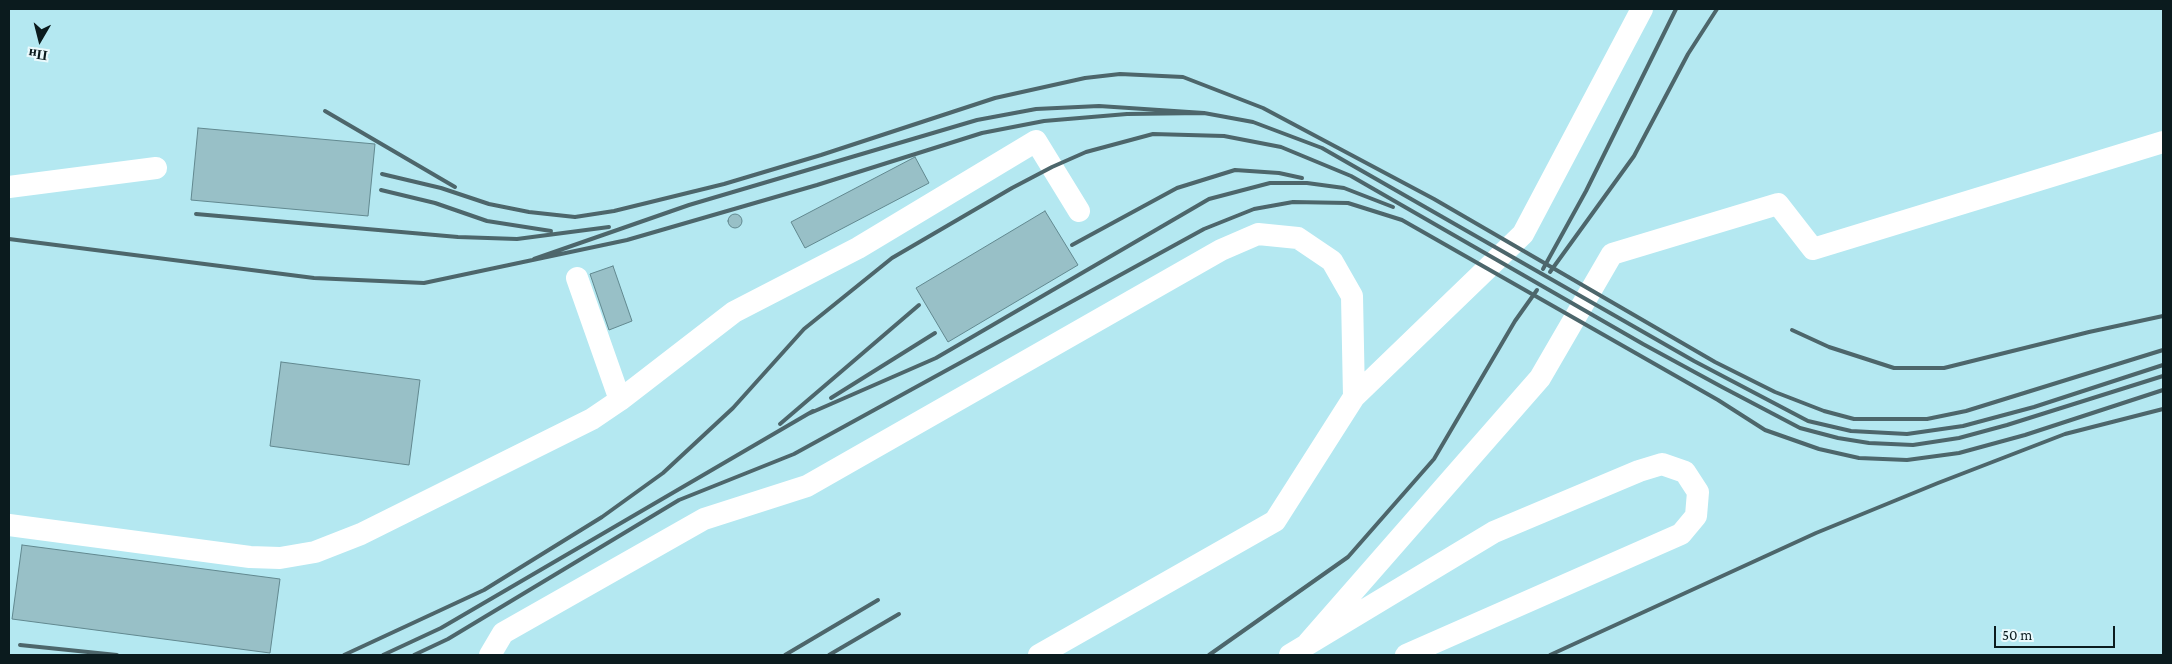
<!DOCTYPE html>
<meta charset="utf-8">
<style>
body{margin:0}
#map{position:relative;width:2172px;height:664px;overflow:hidden;background:#c8f2fa;font-family:"Crimson Pro",serif}
canvas{display:block}
.frame{position:absolute;inset:0;border:10px solid #0b1b1e;pointer-events:none}
.north{position:absolute;left:15px;top:15px;width:50px;height:50px;-webkit-text-stroke:4px #eafafd;paint-order:stroke;rotate:188deg;font-size:14px;font-weight:700;line-height:20px;text-align:center;color:#0b1b1e}
.north::after{content:'';display:block;margin:auto;width:18px;height:22px;background:#0b1b1e;clip-path:polygon(50% 0,100% 100%,50% 72%,0 100%)}
.scale{position:absolute;left:1994px;top:626px;width:121px;height:22px;box-sizing:border-box;border:2px solid #0b1b1e;border-top:0;padding-left:6px;font-size:15px;line-height:18px;white-space:nowrap;color:#0b1b1e;-webkit-text-stroke:4px #eafafd;paint-order:stroke}
</style>
<div id="map">
<canvas width="2172" height="664"></canvas>
<div class="frame"></div>
<div class="north">Пн</div>
<div class="scale">50 m</div>
</div>
<script>
const ctx = document.querySelector('canvas').getContext('2d');
ctx.lineJoin = 'round';
function paint(path, color) { ctx.fillStyle = color; ctx.fill(path, 'evenodd'); }
const poly = rows => new Path2D(rows.map(r => 'M' + r).join(''));
function strokePath(path, color, width, dash) { ctx.strokeStyle = color; ctx.lineWidth = width; ctx.lineCap = dash ? 'butt' : 'round'; ctx.setLineDash(dash || []); ctx.stroke(path); }
paint(poly([
 [9,9,2163,9,2163,655,9,655]
]), '#b4e8f1');
const building = poly([
 [198,128,375,144,368,216,191,200,198,128],
 [915,157,929,183,805,248,791,222,915,157],
 [1045,211,1078,265,948,342,916,288,1045,211],
 '728 221a7 7 0 1 1 14 0a7 7 0 1 1-14 0Z',
 [613,266,632,321,609,330,590,274,613,266],
 [281,362,420,380,409,465,270,446,281,362],
 [22,545,280,579,270,653,12,619,22,545]
]);
paint(building, '#98c0c7');
strokePath(building, '#628990', 1);
strokePath(poly([
 [9,187,156,168],
 [577,278,620,400],
 [9,525,250,557,280,558,315,552,361,534,592,419,620,400,734,312,858,248,1036,141,1079,211],
 [1308,643,1540,378,1612,254,1778,204,1813,249,2163,142],
 [490,655,503,633,704,519,807,486,1221,250,1258,234,1298,238,1332,261,1352,296,1354,397],
 [1039,655,1275,521,1354,397,1523,234,1642,9],
 [1290,655,1494,532,1639,471,1662,464,1685,472,1698,492,1696,516,1681,534,1406,655]
]), '#fff', 22);
strokePath(poly([
 [325,111,455,187],
 [1204,113,1253,122,1322,148,1694,361,1808,421,1851,431,1907,434,1963,426,2034,407,2163,365],
 [382,174,441,188,489,204,529,212,575,217,614,211,724,184,821,155,995,98,1085,78,1120,74,1183,77,1263,108,1434,199,1715,362,1775,392,1824,411,1854,419,1927,419,1966,411,2163,350],
 [381,190,435,203,487,221,551,231],
 [196,214,458,237,517,239,609,227],
 [9,239,314,278,424,283,627,240,817,185,982,133,1044,121,1127,114,1204,113,1099,106,1036,109,977,120,689,205,534,259],
 [1072,245,1177,188,1235,170,1279,173,1302,178],
 [1543,269,1586,191,1676,9],
 [1550,272,1634,156,1688,54,1717,9],
 [1792,330,1829,347,1894,368,1944,368,2089,332,2163,316],
 [831,398,935,333],
 [808,414,936,358,1209,199,1270,183,1307,183,1344,188,1393,207],
 [780,424,919,305],
 [20,645,117,655],
 [344,655,484,590,602,517,663,473,733,408,804,329,892,258,1012,188,1052,167,1086,152,1153,134,1224,136,1281,147,1351,176,1643,344,1722,387,1800,428,1838,438,1869,443,1913,445,1959,438,2007,425,2163,376],
 [383,655,441,628,813,411],
 [414,655,448,639,679,500,794,454,1204,229,1254,209,1293,202,1348,203,1402,220,1718,400,1765,430,1819,449,1859,458,1907,460,1959,453,2025,435,2163,390],
 [785,655,878,600],
 [829,655,899,614],
 [1209,655,1348,557,1434,459,1515,321,1537,290],
 [1550,655,1816,533,1938,483,2065,434,2163,409]
]), '#4d666b', 4);
</script>
